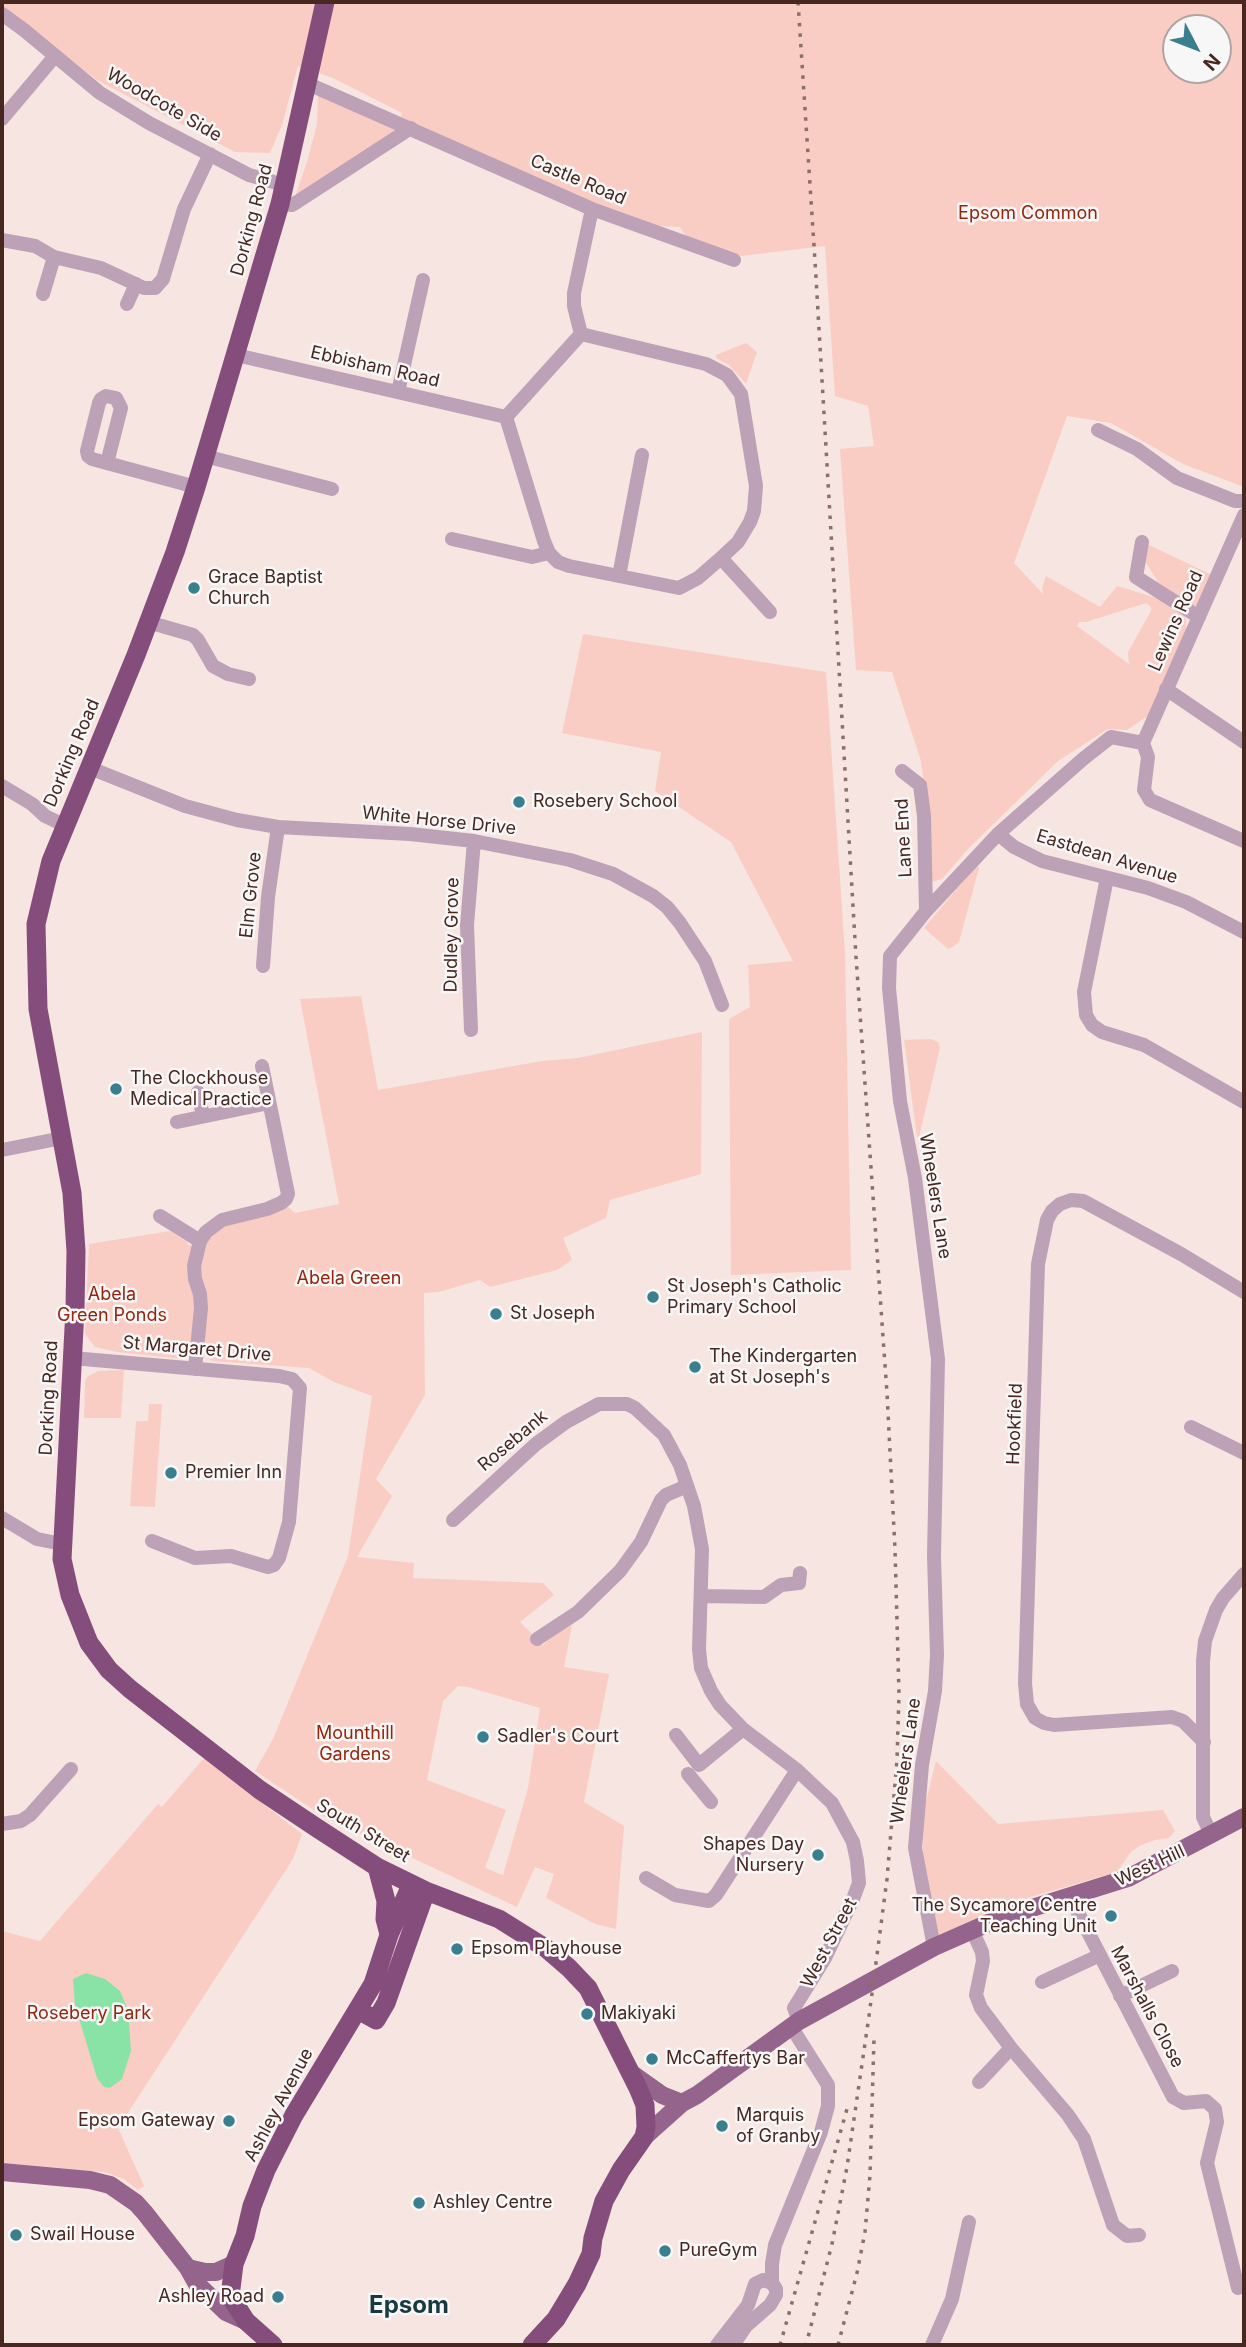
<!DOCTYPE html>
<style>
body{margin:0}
#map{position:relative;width:1246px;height:2347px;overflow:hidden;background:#f7e5e1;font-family:Inter,sans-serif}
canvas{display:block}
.frame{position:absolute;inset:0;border:4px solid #472720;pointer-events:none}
.north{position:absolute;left:1162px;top:14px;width:70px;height:70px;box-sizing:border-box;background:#f7f7f7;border:2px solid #b1a4a1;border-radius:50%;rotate:132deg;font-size:19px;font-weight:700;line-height:28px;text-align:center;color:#472720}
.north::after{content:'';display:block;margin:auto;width:24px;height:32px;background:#3a7f8d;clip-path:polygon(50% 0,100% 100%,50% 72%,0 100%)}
</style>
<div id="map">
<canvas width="1246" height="2347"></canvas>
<div class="frame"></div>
<div class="north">N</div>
</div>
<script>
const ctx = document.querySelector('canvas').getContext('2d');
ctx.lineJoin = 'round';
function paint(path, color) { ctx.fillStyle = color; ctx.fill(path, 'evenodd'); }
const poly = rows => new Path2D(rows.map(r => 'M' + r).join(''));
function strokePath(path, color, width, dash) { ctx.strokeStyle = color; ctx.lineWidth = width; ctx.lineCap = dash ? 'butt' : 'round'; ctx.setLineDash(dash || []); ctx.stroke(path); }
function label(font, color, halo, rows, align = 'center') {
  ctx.font = font + ' Inter,sans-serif'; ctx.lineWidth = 5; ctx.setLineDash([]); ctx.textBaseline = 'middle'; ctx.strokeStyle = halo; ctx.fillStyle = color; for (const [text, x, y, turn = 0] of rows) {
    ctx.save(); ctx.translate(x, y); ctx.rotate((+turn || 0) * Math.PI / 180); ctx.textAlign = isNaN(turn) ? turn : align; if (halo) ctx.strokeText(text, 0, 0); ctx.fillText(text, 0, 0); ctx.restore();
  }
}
paint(poly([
 [2,2,1244,2,1244,487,1183,464,1111,423,1067,416,1014,563,1043,594,1042,588,1046,576,1100,607,1117,586,1167,601,1182,613,1186,619,1186,633,1160,687,1149,715,1127,730,1108,729,1058,761,967,850,942,879,931,882,930,829,921,761,892,672,856,670,840,449,874,446,868,406,835,396,825,246,741,256,687,238,680,227,655,226,596,205,399,119,402,113,333,78,298,66,282,125,270,153,235,152,97,80,2,8],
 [1176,28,1218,28,1218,70,1176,70],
 [1146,603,1151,607,1151,611,1128,652,1129,664,1077,626,1079,622,1086,622],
 [318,93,396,126,397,132,299,196,296,194,307,162,317,124],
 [746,343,757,352,746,384,729,365,716,358,716,355],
 [1149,545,1214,576,1198,604,1194,606,1187,604,1158,582,1145,561,1145,553],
 [583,634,826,672,845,952,851,1270,731,1275,729,1019,750,1007,748,965,793,961,731,842,655,791,661,752,562,733],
 [977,865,979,868,959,942,953,947,948,949,924,928],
 [361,996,378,1090,542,1061,578,1058,702,1032,701,1174,610,1200,606,1218,563,1238,572,1260,557,1270,490,1287,480,1280,439,1292,424,1293,425,1395,376,1479,392,1496,357,1557,414,1563,413,1578,543,1583,554,1595,520,1622,543,1645,555,1634,572,1625,564,1667,609,1674,584,1802,624,1826,616,1929,595,1924,546,1898,554,1874,535,1867,517,1907,323,1816,255,1771,273,1739,348,1556,372,1396,334,1382,309,1368,212,1361,205,1355,187,1355,183,1359,117,1352,95,1347,85,1334,89,1244,170,1231,186,1241,188,1245,202,1246,223,1225,287,1206,295,1213,339,1204,300,999],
 [458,1686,468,1687,540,1708,528,1788,503,1875,485,1868,506,1810,427,1780,443,1701],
 [931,1039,938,1042,940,1048,919,1137,917,1137,904,1040],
 [124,1370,121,1418,84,1418,85,1382,87,1377,98,1371],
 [149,1404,162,1404,155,1507,130,1506,136,1421,148,1421],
 [204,1758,302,1834,293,1859,118,2128,144,2186,138,2190,124,2179,104,2172,2,2163,2,1931,40,1941,158,1804,162,1807],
 [936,1761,998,1824,1163,1810,1175,1831,1169,1838,1155,1840,1139,1846,1130,1853,1117,1872,1027,1898,1028,1903,938,1938,925,1880,921,1821]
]), '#f9cdc3');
paint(poly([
 [86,1973,105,1979,120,1991,128,2010,131,2051,122,2079,110,2088,104,2087,97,2078,75,2005,73,1979]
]), '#8ae3a6');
strokePath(poly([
 [2,14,24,30,100,93,149,123,249,175,284,185],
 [306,83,592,209,734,260],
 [2,119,55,56],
 [280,204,292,205,297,202,411,128],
 [2,240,35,246,54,257,43,294],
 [54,257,101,268,144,288,155,288,163,279,184,209,210,154],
 [127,304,136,284],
 [581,334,574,306,574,293,592,209],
 [236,355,506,417,581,334,706,364,727,375,741,394,756,486,754,511,750,522,738,542,721,558,698,578,679,588,569,566,558,562,549,553,544,541,506,417],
 [398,392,423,280],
 [1098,430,1137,449,1177,478,1235,501,1244,501],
 [205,456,332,489],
 [107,463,121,408,116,398,106,396,101,399,99,403,87,451,88,456,92,459,196,487],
 [452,539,532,557,549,553],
 [1142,542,1136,577,1199,617],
 [721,558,770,612],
 [619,576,642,455],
 [148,622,193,635,198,640,213,666,228,674,249,679],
 [1166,689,1244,742],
 [1143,743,1244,515],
 [1143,743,1148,757,1144,790,1150,800,1244,841],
 [90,768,185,806,237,820,278,827,410,834,474,841,570,860,613,874,653,896,667,907,680,923,705,961,722,1005],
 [902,771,920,785,924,816,926,911],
 [2,786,32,804,45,816,64,825],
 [998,834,1014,847,1042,861,1148,888,1186,902,1244,932],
 [1107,878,1084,992,1086,1015,1092,1025,1102,1032,1144,1045,1244,1102],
 [263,966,268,897,278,827],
 [471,1030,467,925,474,841],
 [198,1092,203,1116],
 [177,1122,269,1103],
 [2,1150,62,1138],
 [160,1216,200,1241],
 [72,1358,279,1376,292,1379,300,1388,289,1522,279,1558,274,1565,268,1567,231,1556,195,1558,152,1541],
 [195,1369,201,1308,200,1294,195,1279,194,1266,200,1241,206,1232,222,1220,267,1209,281,1203,286,1199,288,1194,262,1066],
 [1191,1427,1244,1453],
 [2,1518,37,1539,62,1544],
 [453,1520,536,1444,566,1422,599,1404,627,1404,635,1408,664,1435,680,1465,694,1506,702,1549,699,1649,701,1668,711,1691,720,1705,743,1729,797,1770,832,1803,853,1842,857,1861,859,1883,853,1899,825,1958,794,2008,799,2021],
 [701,1596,764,1597,781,1585,799,1583,800,1573],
 [537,1639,578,1612,620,1571,641,1542,661,1500,666,1495,687,1486],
 [676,1735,699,1765,743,1729],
 [1204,1742,1183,1721,1172,1717,1054,1725,1044,1723,1035,1718,1027,1704,1025,1683,1038,1264,1047,1220,1052,1211,1060,1204,1071,1200,1083,1201,1181,1254,1244,1292],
 [688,1774,711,1802],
 [2,1824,21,1821,30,1815,71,1769],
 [1212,1836,1203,1817,1203,1661,1205,1641,1216,1610,1223,1598,1244,1574],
 [646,1878,675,1895,709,1901,716,1895,797,1770],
 [1070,1897,1173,2097,1184,2103,1206,2101,1215,2109,1217,2122,1207,2163,1238,2288],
 [972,1930,982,1952,983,1961,976,1995,981,2008,1011,2048,1068,2115,1084,2139,1113,2225,1127,2236,1139,2235],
 [934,1947,915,1848,922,1765,935,1691,937,1655,934,1556,938,1359,915,1178,900,1101,889,988,890,956,926,911,998,834,1083,759,1111,737,1143,743],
 [1042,1982,1098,1956],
 [1120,1996,1172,1971],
 [979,2082,1011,2048],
 [717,2345,748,2305,755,2284,763,2280,772,2283],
 [733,2345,746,2326,770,2305,776,2295,776,2289,772,2283,772,2264,775,2245,821,2132,828,2106,828,2085,792,2028],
 [932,2345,952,2299,969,2222]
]), '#bda1b7', 14);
strokePath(poly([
 [631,2073,662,2095,682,2103],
 [644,2137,682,2103,697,2095,799,2021,934,1947,1000,1918,1128,1878,1244,1817],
 [2,2172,90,2180,110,2185,136,2203,145,2213,188,2268,197,2284,226,2312,246,2321],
 [188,2268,205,2272,216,2272,234,2264]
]), '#95648c', 18);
strokePath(poly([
 [325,2,280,204,196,487,175,552,136,655,51,861,36,924,38,1009,72,1193,76,1251,75,1309,62,1559,70,1595,89,1643,109,1670,130,1689,260,1790,317,1828,377,1867,426,1891,499,1919,547,1949,569,1968,588,1988,638,2088,645,2105,646,2127,644,2137,621,2170,604,2201,593,2238,591,2254,577,2284,556,2319,532,2345],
 [377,1867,386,1901,385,1919,389,1934],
 [358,2010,376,2020,386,2003,426,1891],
 [273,2345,246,2321,230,2296,234,2264,245,2236,252,2206,266,2170,294,2115,373,1984,389,1935,411,1885]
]), '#854d7c', 19);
strokePath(poly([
 [798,2,815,261,856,957,887,1393,895,1549,899,1694,897,1760,887,1879,869,2016,847,2167,832,2244,806,2345],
 [780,2345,847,2109],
 [838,2345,857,2273,865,2232,870,2175,874,2039]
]), '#8b706a', 3.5, [3.5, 7]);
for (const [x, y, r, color] of [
 [194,588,7,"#3a7f8d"],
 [519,802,7,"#3a7f8d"],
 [116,1089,7,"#3a7f8d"],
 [653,1297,7,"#3a7f8d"],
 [496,1314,7,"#3a7f8d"],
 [695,1367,7,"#3a7f8d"],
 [171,1473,7,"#3a7f8d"],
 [483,1737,7,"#3a7f8d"],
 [818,1855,7,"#3a7f8d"],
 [1111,1916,7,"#3a7f8d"],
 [457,1949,7,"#3a7f8d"],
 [587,2014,7,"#3a7f8d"],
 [652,2059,7,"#3a7f8d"],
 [229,2121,7,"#3a7f8d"],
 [722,2126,7,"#3a7f8d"],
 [419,2203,7,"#3a7f8d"],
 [16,2235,7,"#3a7f8d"],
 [665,2251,7,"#3a7f8d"],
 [278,2297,7,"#3a7f8d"]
]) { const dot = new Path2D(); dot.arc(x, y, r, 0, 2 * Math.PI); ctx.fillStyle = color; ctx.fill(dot); strokePath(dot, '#f7f7f7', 2.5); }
label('18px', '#472720', '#f7f7f7', [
 ["Woodcote Side",164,105,30],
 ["Castle Road",578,180,23],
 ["Dorking Road",252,220,-75],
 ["Ebbisham Road",375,367,13],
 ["Lewins Road",1176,621,-66],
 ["Dorking Road",72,753,-67],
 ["White Horse Drive",439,821,6],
 ["Lane End",904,838,-93],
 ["Eastdean Avenue",1107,857,17],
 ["Elm Grove",251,895,-84],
 ["Dudley Grove",452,935,-89],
 ["Wheelers Lane",935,1196,81],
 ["St Margaret Drive",197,1349,5],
 ["Dorking Road",49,1398,-87],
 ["Hookfield",1015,1424,-88],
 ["Rosebank",513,1441,-40],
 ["Wheelers Lane",906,1761,-82],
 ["South Street",363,1831,31],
 ["West Hill",1150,1866,-25],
 ["West Street",829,1943,-62],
 ["Marshalls Close",1147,2007,62],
 ["Ashley Avenue",279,2105,-62]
]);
label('18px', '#94240d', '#f7f7f7', [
 ["Epsom Common",1028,214],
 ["Abela Green",349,1279],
 ["Abela",112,1295],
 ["Green Ponds",112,1316],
 ["Mounthill",355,1734],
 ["Gardens",355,1755],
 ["Rosebery Park",89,2014]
]);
label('18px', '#472720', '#f7f7f7', [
 ["Grace Baptist",208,578],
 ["Church",208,599],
 ["Rosebery School",533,802],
 ["The Clockhouse",130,1079],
 ["Medical Practice",130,1100],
 ["St Joseph's Catholic",667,1287],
 ["Primary School",667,1308],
 ["St Joseph",510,1314],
 ["The Kindergarten",709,1357],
 ["at St Joseph's",709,1378],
 ["Premier Inn",185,1473],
 ["Sadler's Court",497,1737],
 ["Shapes Day",804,1845,"right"],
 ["Nursery",804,1866,"right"],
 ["The Sycamore Centre",1097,1906,"right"],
 ["Teaching Unit",1097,1927,"right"],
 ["Epsom Playhouse",471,1949],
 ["Makiyaki",601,2014],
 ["McCaffertys Bar",666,2059],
 ["Marquis",736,2116],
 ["of Granby",736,2137],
 ["Epsom Gateway",215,2121,"right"],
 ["Ashley Centre",433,2203],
 ["Swail House",30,2235],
 ["PureGym",679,2251],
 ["Ashley Road",264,2297,"right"]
], 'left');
label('bold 24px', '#193940', '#f7f7f7', [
 ["Epsom",409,2306]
]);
</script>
